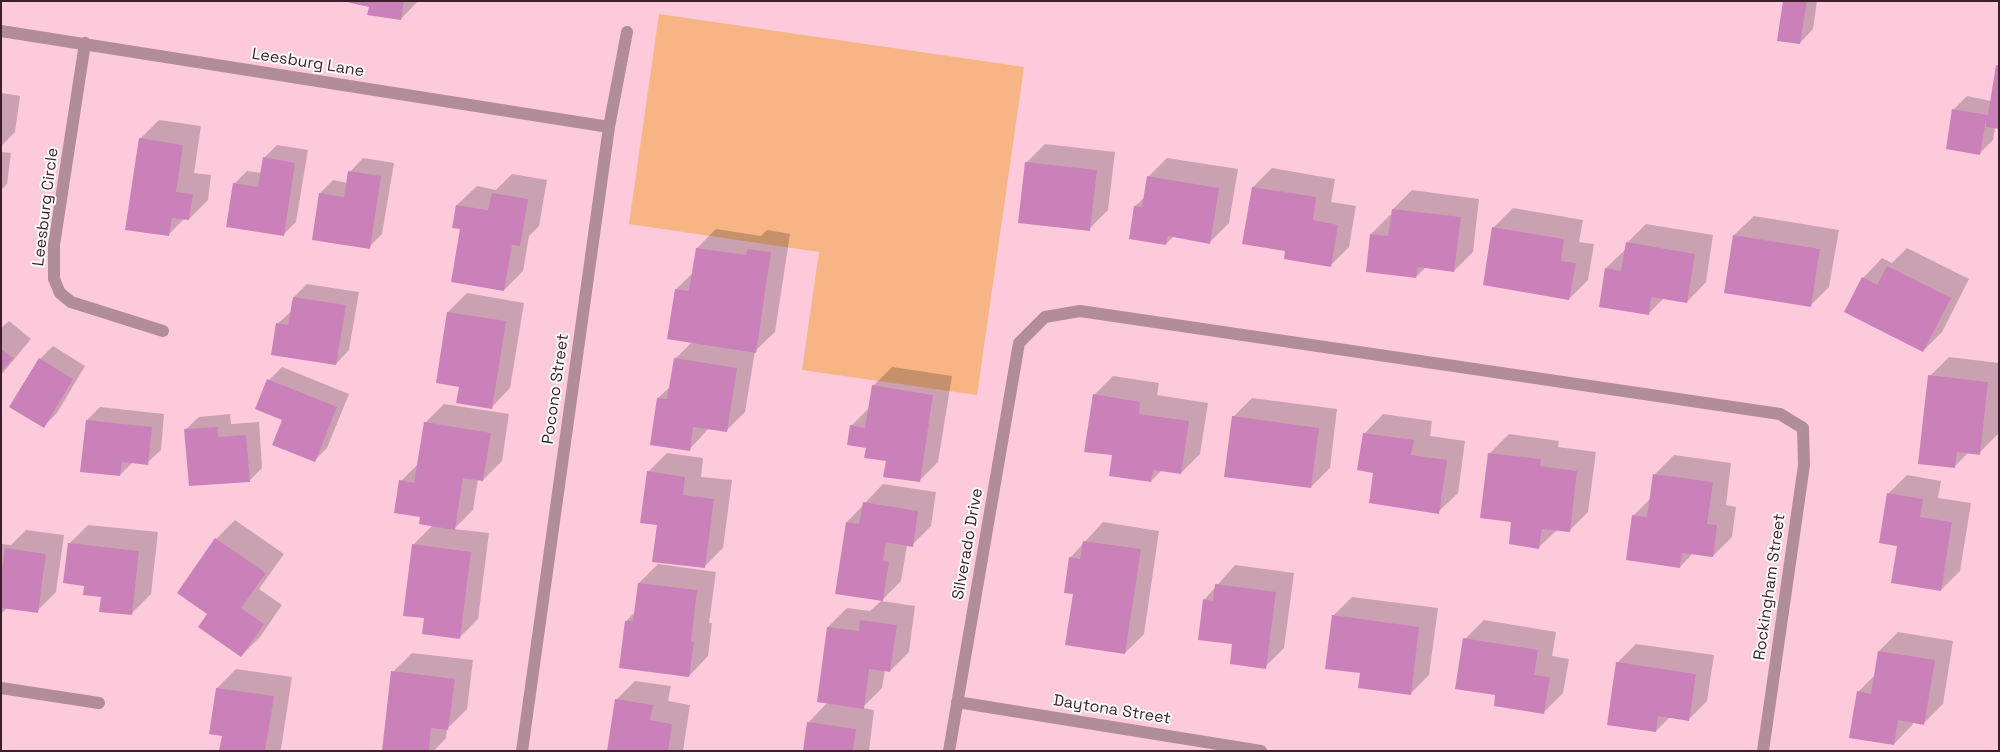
<!DOCTYPE html>
<style>
body{margin:0}
#map{position:relative;width:2000px;height:752px;overflow:hidden;background:#fdcadc;font-family:"Space Grotesk",sans-serif}
canvas{display:block}
.frame{position:absolute;inset:0;border:2px solid #3d1e2b;pointer-events:none}
</style>
<div id="map">
<canvas width="2000" height="752"></canvas>
<div class="frame"></div>
</div>
<script>
const ctx = document.querySelector('canvas').getContext('2d');
ctx.lineJoin = 'round';
function paint(path, color) { ctx.fillStyle = color; ctx.fill(path, 'evenodd'); }
const poly = rows => new Path2D(rows.map(r => 'M' + r).join(''));
function strokePath(path, color, width, dash) { ctx.strokeStyle = color; ctx.lineWidth = width; ctx.lineCap = dash ? 'butt' : 'round'; ctx.setLineDash(dash || []); ctx.stroke(path); }
function label(font, color, halo, rows, align = 'center') {
  ctx.font = font + ' "Space Grotesk",sans-serif'; ctx.lineWidth = 4; ctx.setLineDash([]); ctx.textBaseline = 'middle'; ctx.strokeStyle = halo; ctx.fillStyle = color; for (const [text, x, y, turn = 0] of rows) {
    ctx.save(); ctx.translate(x, y); ctx.rotate((+turn || 0) * Math.PI / 180); ctx.textAlign = isNaN(turn) ? turn : align; if (halo) ctx.strokeText(text, 0, 0); ctx.fillText(text, 0, 0); ctx.restore();
  }
}
paint(poly([
 [659,14,1024,67,977,395,802,370,819,252,629,224]
]), '#f7b485');
paint(poly([
 [343,1,418,1,401,19,370,5],
 [1784,1,1817,1,1813,29,1800,43],
 [1999,64,1999,128,1995,127,1993,140,1980,153,1954,109,1967,96,1991,101,1997,66],
 [1,93,20,96,15,132,1,146],
 [159,120,201,126,194,173,211,175,208,200,189,219,185,218,168,235,140,139],
 [1045,144,1115,152,1108,210,1089,229,1026,163],
 [277,145,308,150,296,222,283,235,234,184,247,171,262,173,264,158],
 [1,152,11,153,7,184,1,190],
 [363,158,394,163,382,234,369,247,320,193,333,180,348,183,350,172],
 [1167,158,1238,169,1229,223,1210,242,1174,236,1166,244,1135,206,1145,197,1148,177],
 [1272,168,1335,179,1331,202,1356,206,1349,247,1330,266,1287,250,1253,187],
 [512,174,547,180,539,226,529,236,523,271,504,290,462,228,457,205,477,186,496,190],
 [1412,190,1479,199,1473,252,1454,271,1426,267,1416,277,1371,234,1390,215,1392,216,1393,209],
 [1513,208,1583,220,1579,242,1594,244,1588,280,1569,299,1484,284,1494,227],
 [1754,216,1839,230,1829,287,1810,306,1725,292,1734,235],
 [1646,224,1713,235,1706,282,1687,302,1664,298,1648,314,1606,268,1626,249,1627,243],
 [716,229,761,236,767,230,790,234,775,332,755,351,745,412,726,431,709,428,689,450,658,398,670,387,675,359,692,342,676,289,694,272,697,248],
 [1907,248,1969,279,1942,332,1923,351,1846,311,1864,277,1882,258,1892,263],
 [307,284,359,292,349,350,336,364,277,324,292,311,294,297],
 [467,293,524,303,510,388,491,408,460,386,437,382,448,312],
 [9,321,31,339,1,375,1,328],
 [53,346,85,366,57,413,44,426,40,359],
 [1949,357,1999,363,1998,434,1979,453,1969,452,1954,467,1930,376],
 [282,367,349,394,327,448,314,461,284,419,269,380],
 [892,367,952,376,938,462,919,481,867,447,851,426,870,407,873,386],
 [1113,376,1159,383,1157,395,1208,403,1200,454,1181,473,1162,470,1151,481,1113,454,1094,395],
 [1252,398,1337,409,1330,468,1311,487,1233,417],
 [444,404,509,414,502,461,483,480,478,479,473,510,454,529,489,533,478,619,459,638,425,617,413,545,433,525,421,516,401,481,419,463,425,423],
 [100,407,164,414,161,450,147,463,133,462,120,475,87,420],
 [230,414,231,424,259,422,262,468,249,481,185,430,199,417],
 [1383,414,1432,421,1430,436,1465,441,1458,493,1438,512,1374,472,1364,434],
 [1509,434,1559,441,1558,447,1596,452,1588,512,1569,531,1557,530,1539,547,1513,521,1481,517,1490,453],
 [667,453,703,458,701,477,732,480,723,548,704,567,659,524,648,472],
 [1674,455,1731,463,1726,505,1736,507,1732,537,1713,556,1693,553,1680,567,1633,516,1651,498,1655,474],
 [1907,475,1941,481,1938,498,1971,503,1960,571,1941,590,1898,545,1888,494],
 [883,484,936,492,931,526,912,545,907,545,901,581,881,601,915,606,909,652,890,671,885,670,882,688,862,708,874,710,869,751,805,751,809,722,828,702,828,627,847,608,870,611,882,600,847,522],
 [235,520,284,554,259,589,282,605,260,637,241,656,209,614,216,539],
 [1103,522,1159,531,1144,634,1125,653,1074,593,1070,558],
 [88,525,158,532,151,594,132,613,85,585,69,544],
 [26,530,64,535,56,592,37,611,8,607,1,614,1,544,11,545],
 [658,564,716,572,709,623,712,623,708,656,689,676,626,621,635,612,639,583],
 [1235,565,1294,573,1284,648,1265,667,1233,643,1204,600],
 [1352,597,1438,608,1429,675,1410,694,1362,672,1333,616],
 [1484,620,1556,632,1552,656,1569,659,1563,693,1544,712,1497,694,1465,639],
 [1898,632,1953,641,1943,704,1924,723,1913,722,1913,724,1894,744,1858,692,1875,675,1879,651],
 [1636,644,1714,655,1707,701,1688,720,1670,717,1656,731,1617,663],
 [412,653,473,660,467,709,447,729,446,738,434,751,383,751,393,672],
 [236,669,292,677,281,749,279,751,221,751,223,735,217,688],
 [635,681,671,686,668,701,690,705,683,751,608,751,616,700]
]), '#0003');
paint(poly([
 [342,1,404,1,401,20,367,15,369,7],
 [1783,1,1807,1,1800,44,1777,41],
 [1996,65,1999,66,1999,129,1986,127,1986,120,1980,155,1946,149,1952,109,1988,115],
 [139,138,183,145,176,192,193,194,189,220,172,218,169,236,125,230],
 [263,157,295,163,284,236,226,227,233,183,258,187],
 [1025,162,1097,170,1090,231,1018,223],
 [348,171,381,176,370,249,312,240,319,193,344,197],
 [1147,176,1219,188,1210,244,1168,236,1166,245,1129,239,1134,206,1142,207],
 [1252,187,1316,197,1313,220,1338,225,1331,267,1284,259,1285,251,1242,244],
 [492,193,528,199,520,246,512,245,504,291,451,282,460,229,452,228,456,205,488,210],
 [1392,209,1461,217,1454,272,1418,267,1416,278,1366,272,1370,234,1388,236],
 [1492,227,1564,239,1561,261,1576,263,1569,300,1483,285],
 [1733,235,1820,249,1811,307,1724,293],
 [1626,242,1695,254,1687,303,1651,297,1649,315,1599,307,1605,268,1621,271],
 [696,248,746,255,747,249,771,252,756,353,667,339,675,289,689,291],
 [1887,266,1951,298,1923,352,1844,312,1862,277,1877,285],
 [293,297,346,305,336,365,271,355,276,323,288,325],
 [447,312,506,321,492,409,456,403,459,387,436,383],
 [1,349,13,358,1,372],
 [39,358,73,379,44,428,9,407],
 [674,358,737,368,727,432,693,427,690,451,650,445,657,398,667,399],
 [1928,375,1988,382,1980,455,1957,452,1955,468,1918,464],
 [267,379,337,407,315,462,272,445,282,420,255,409],
 [872,385,933,395,920,482,883,477,886,461,864,458,866,448,847,445,850,425,865,428],
 [1093,394,1140,402,1139,414,1189,421,1181,474,1153,470,1151,482,1109,476,1112,455,1084,452],
 [1232,416,1319,428,1311,488,1224,477],
 [86,420,152,427,148,465,122,462,120,476,80,472],
 [424,422,491,433,483,481,463,478,455,530,419,524,420,517,394,513,399,480,414,483],
 [218,427,218,437,246,435,250,482,189,486,184,429],
 [1363,433,1414,440,1411,455,1447,460,1439,514,1369,503,1373,473,1357,470],
 [1488,453,1541,459,1540,466,1577,471,1570,532,1542,529,1539,549,1509,544,1511,522,1480,518],
 [647,471,685,477,683,495,714,499,705,568,652,562,657,525,640,523],
 [1653,474,1713,482,1707,524,1717,525,1713,557,1682,553,1680,568,1626,560,1632,515,1647,517],
 [1887,493,1923,499,1920,517,1952,522,1941,591,1891,583,1897,546,1879,543],
 [863,502,918,511,913,547,886,542,883,561,889,562,883,601,835,594,846,522,859,524],
 [215,538,266,573,241,608,264,624,241,657,198,627,207,614,177,593],
 [1083,541,1141,549,1125,654,1065,645,1073,594,1064,593,1069,557,1080,559],
 [68,543,139,551,132,615,99,612,101,597,83,595,84,586,63,583],
 [412,544,471,552,460,639,422,634,424,618,403,616],
 [5,548,46,554,38,613,1,608,1,565,3,565],
 [638,583,697,590,691,642,694,642,689,677,619,668,625,621,633,621],
 [1215,584,1276,592,1266,669,1230,664,1232,644,1198,640,1203,599,1213,601],
 [1332,615,1419,627,1411,695,1358,688,1360,673,1325,669],
 [860,620,897,625,890,672,869,669,864,709,817,702,827,627,859,631],
 [1463,638,1538,650,1534,675,1550,677,1544,714,1494,706,1495,695,1455,689],
 [1878,651,1935,660,1924,725,1898,720,1894,745,1849,738,1857,691,1871,694],
 [1616,662,1696,674,1689,721,1658,716,1656,732,1607,725],
 [391,671,455,679,448,730,431,728,429,751,382,751],
 [216,688,274,696,265,751,219,751,222,736,209,734],
 [615,699,653,705,650,720,672,724,668,751,607,751],
 [807,722,856,729,853,751,803,751]
]), '#ca81b9');
strokePath(poly([
 [1,31,609,127],
 [85,43,54,245,54,279,60,293,71,302,163,331],
 [1,688,99,703],
 [957,702,1261,751],
 [522,751,609,127,627,32],
 [949,751,1019,343,1045,317,1080,311,1780,414,1803,428,1804,465,1763,751]
]), '#b18d9a', 12);
label('16px', '#3d1e2b', '#fbfbfb', [
 ["Leesburg Lane",308,63,9],
 ["Leesburg Circle",46,207,-83],
 ["Pocono Street",556,389,-82],
 ["Silverado Drive",968,544,-80],
 ["Rockingham Street",1770,587,-82],
 ["Daytona Street",1112,710,9]
]);
</script>
